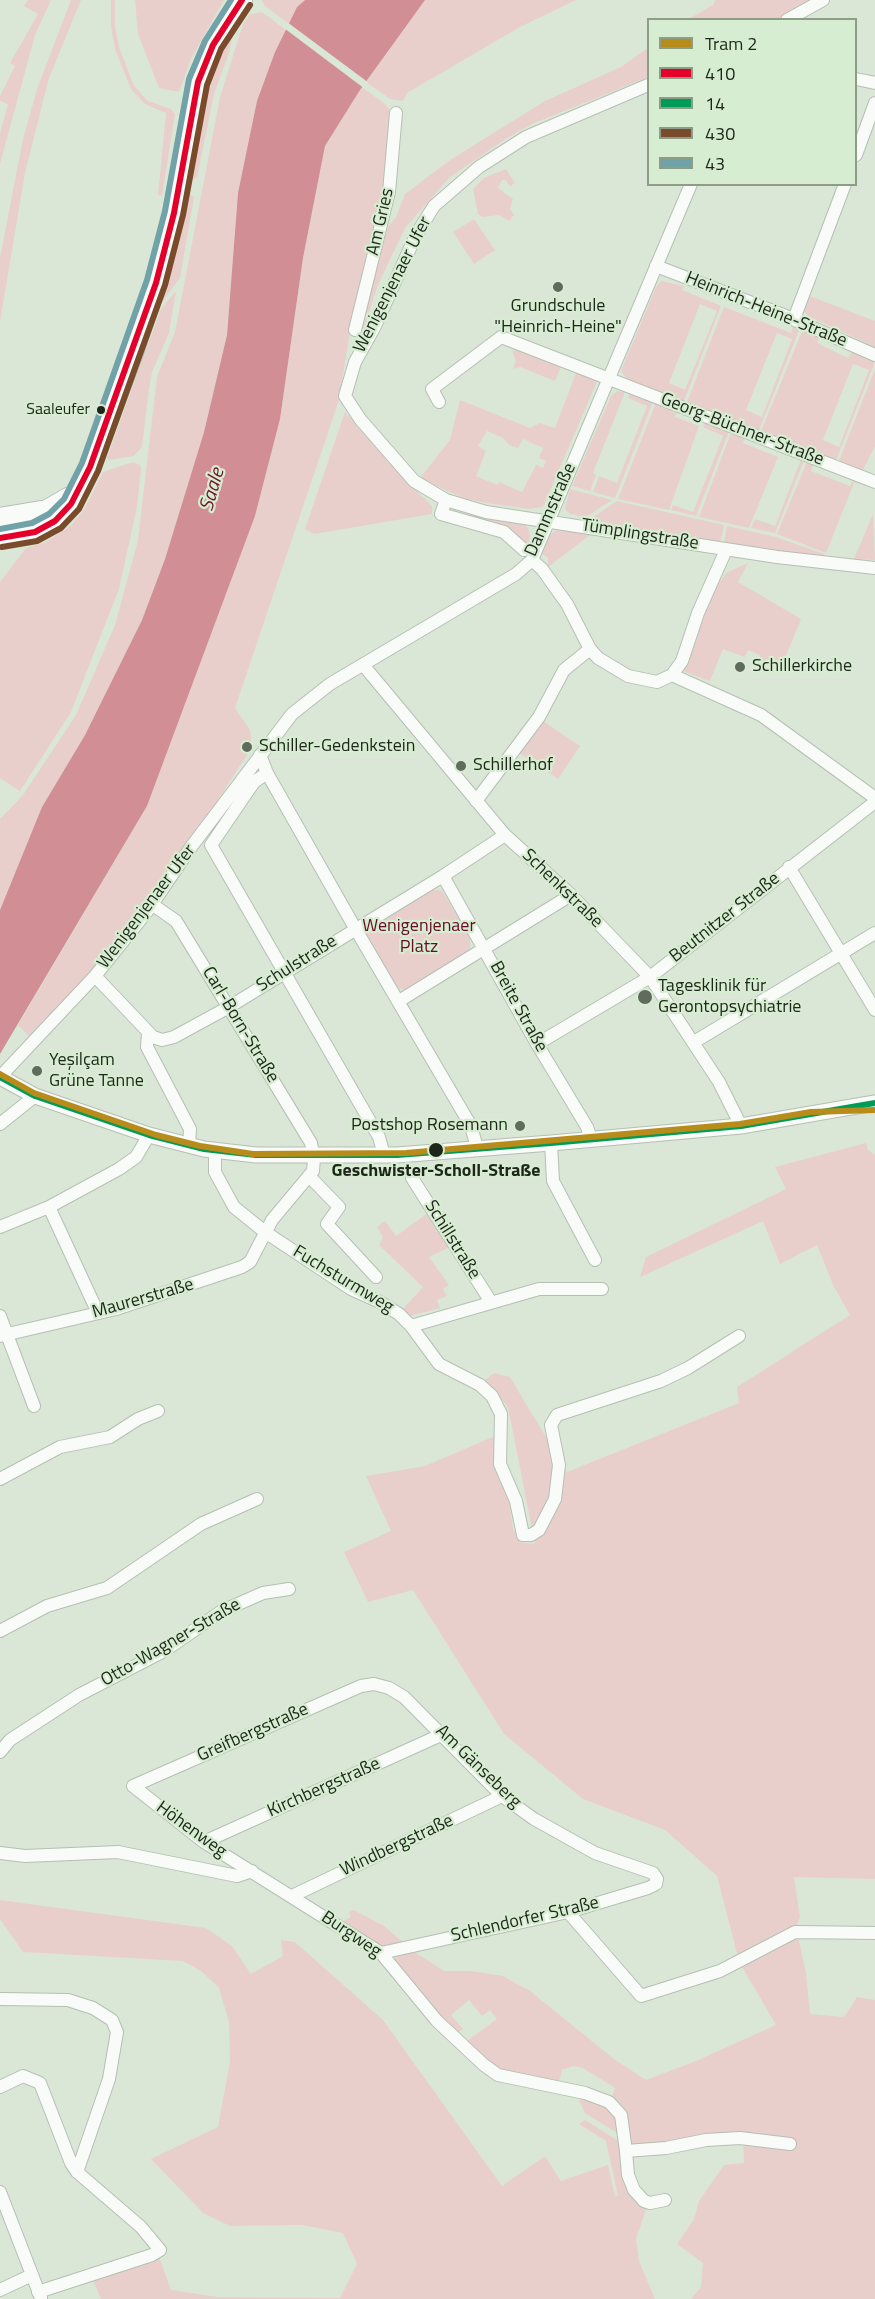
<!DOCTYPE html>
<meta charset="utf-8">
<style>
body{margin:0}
#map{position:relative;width:875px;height:2299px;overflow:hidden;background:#dae7d7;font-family:"Titillium Web",sans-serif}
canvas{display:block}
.legend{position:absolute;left:647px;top:18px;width:210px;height:168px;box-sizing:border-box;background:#d7edd1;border:2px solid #8d9d88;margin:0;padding:8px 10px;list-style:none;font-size:18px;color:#1e261b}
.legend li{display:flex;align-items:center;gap:12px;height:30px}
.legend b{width:30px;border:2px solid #8d9d88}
</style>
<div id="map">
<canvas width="875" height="2299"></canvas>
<ul class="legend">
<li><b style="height:8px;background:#b88c1b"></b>Tram 2</li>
<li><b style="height:8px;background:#e4002b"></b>410</li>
<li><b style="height:8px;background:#009b56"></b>14</li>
<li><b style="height:8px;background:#7a4b2a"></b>430</li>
<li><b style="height:8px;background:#70a2a7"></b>43</li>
</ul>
</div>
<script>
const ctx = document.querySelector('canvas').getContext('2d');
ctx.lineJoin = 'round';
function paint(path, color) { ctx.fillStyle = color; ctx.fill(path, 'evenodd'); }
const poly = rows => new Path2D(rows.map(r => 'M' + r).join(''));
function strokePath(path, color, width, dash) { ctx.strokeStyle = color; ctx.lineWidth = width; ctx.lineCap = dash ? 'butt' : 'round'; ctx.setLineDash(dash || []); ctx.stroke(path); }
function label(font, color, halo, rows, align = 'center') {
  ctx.font = font + ' "Titillium Web",sans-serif'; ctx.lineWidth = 4.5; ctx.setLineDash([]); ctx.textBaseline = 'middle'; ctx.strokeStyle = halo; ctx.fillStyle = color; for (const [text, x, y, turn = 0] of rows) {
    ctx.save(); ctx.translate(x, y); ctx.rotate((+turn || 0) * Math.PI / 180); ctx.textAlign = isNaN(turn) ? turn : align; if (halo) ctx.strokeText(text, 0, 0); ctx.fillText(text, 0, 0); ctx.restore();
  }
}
paint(poly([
 [28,0,51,0,35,35,0,164,0,133,8,104,0,101,0,96,15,66,10,63,38,14,24,6],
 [71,0,81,0,49,78,25,173,0,322,0,258,23,139,37,89],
 [111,0,115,0,115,26,119,47,134,86,148,101,171,109,175,114,162,196,158,195,166,113,145,104,131,89,115,49,111,27],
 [135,0,224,0,191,59,179,92,159,88,138,34],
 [262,0,305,0,297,7,289,24,265,6],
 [425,0,576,0,520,27,407,93,403,101,390,99,366,82],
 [715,0,818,0,782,19,689,19,714,4],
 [262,12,286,30,275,52,238,193,227,335,204,432,165,559,142,620,85,735,42,807,0,910,0,819,23,795,76,715,115,625,138,540,157,377,175,332,220,97,243,24,250,14],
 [234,28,229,53,214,94,197,178,188,181,204,92,214,64],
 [648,48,648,77,532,124,507,138,450,177,405,228,377,287,363,331,350,332,339,400,235,708,250,730,252,747,151,904,90,974,29,1036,18,1025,147,806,255,516,280,419,303,258,325,146,360,90,362,87,385,104,391,112,393,122,383,193,368,251,396,217,405,194,450,160,545,101,621,67],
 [506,169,515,183,510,186,505,180,502,180,498,188,513,199,510,209,514,215,509,221,499,215,483,217,478,214,473,189,484,178],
 [186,191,194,197,180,278,162,302,159,301],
 [474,219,495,250,474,264,453,232],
 [661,281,684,286,682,290,721,306,684,401,627,379,621,371,656,287],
 [700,304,717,311,685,390,669,383],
 [176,291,169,333,152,372,149,389,142,447,134,456,109,460,107,458,161,309],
 [807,295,875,321,875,347,808,316,803,310],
 [724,307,791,333,794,325,800,328,759,430,687,402],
 [777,333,792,339,762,417,746,410],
 [803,329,820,336,817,343,848,358,852,351,875,362,836,460,761,431],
 [853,364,869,370,839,447,823,440],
 [525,348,599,377,543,507,529,509,486,503,463,498,420,478,450,440,460,400,530,428,540,423,555,428,576,373,561,367,555,381,520,367,513,369,516,361,512,351],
 [487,431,503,438,509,445,518,448,523,439,543,448,539,458,546,461,543,468,536,465,522,492,499,482,497,485,476,476,486,451,478,446],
 [875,369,875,446,863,470,839,461],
 [631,390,654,399,615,498,593,492,599,476,617,483,647,406,628,398],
 [617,391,625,392,593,473,596,475,590,491,572,486,611,396],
 [657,400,678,409,675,417,699,426,669,510,618,499],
 [345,412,389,463,432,506,432,514,314,534,305,529],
 [707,420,730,429,696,516,671,510,673,505,693,512,723,436,703,427],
 [732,430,746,435,743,443,778,457,749,528,699,517],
 [802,457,805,458,775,533,751,528,755,519,775,526],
 [808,459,814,462,811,471,850,486,854,477,856,478,826,553,777,534],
 [133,462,140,465,141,469,137,507,119,589,71,712,20,791,0,778,0,582,26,548,46,542,70,526,85,508,103,472],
 [570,489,612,500,586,517,570,514,565,509],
 [617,501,724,525,720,543,586,522],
 [465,514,525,523,530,533,528,547],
 [873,514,875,560,854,559],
 [727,526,776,537,824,554,826,558,724,543],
 [558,529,593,533,548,567,548,558,541,553,549,535],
 [748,563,738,582,801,619,781,668,759,659,760,655,748,650,745,657,723,649,710,681,685,672,682,665,711,595,726,573],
 [540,719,580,746,558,779,518,752],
 [430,889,442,891,470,937,470,952,409,991,395,987,364,938,368,924],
 [866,1143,868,1150,875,1155,875,1879,794,1877,800,1917,796,1927,738,1957,717,1876,665,1830,583,1799,504,1734,413,1590,368,1602,344,1552,391,1531,366,1476,425,1466,495,1436,498,1476,509,1500,513,1529,519,1542,535,1544,508,1407,485,1380,494,1373,510,1377,567,1472,739,1403,737,1387,850,1315,834,1287,817,1245,780,1264,763,1221,640,1277,646,1257,786,1189,775,1167],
 [428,1213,450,1247,429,1257,449,1285,443,1289,447,1296,437,1300,440,1308,410,1316,401,1311,423,1287,379,1245,383,1237,377,1227,385,1221,396,1236],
 [0,1900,206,1928,232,1946,251,1974,283,1956,281,1940,295,1942,383,2020,502,2186,545,2156,561,2181,608,2165,615,2196,618,2196,606,2141,579,2124,585,2120,620,2142,647,2207,636,2239,639,2261,655,2299,101,2299,93,2280,159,2257,171,2290,218,2297,340,2298,357,2264,343,2233,302,2225,230,2226,203,2213,151,2159,218,2127,230,2061,229,2022,219,1988,201,1971,183,1961,23,1952,0,1919],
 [354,1910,384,1926,403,1942,381,1946,343,1921,351,1917,349,1912],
 [798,1936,806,1973,810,2014,844,2017,857,1997,875,2000,875,2299,691,2299,701,2287,703,2263,677,2244,694,2219,699,2201,724,2165,744,2163,743,2137,631,2147,611,2100,615,2088,583,2068,573,2066,562,2070,558,2084,498,2071,464,2043,497,2019,490,2010,482,2016,469,2000,451,2015,463,2029,455,2035,393,1962,397,1955,413,1951,444,1971,471,1971,503,1976,530,1991,614,2059,646,2080,696,2061,776,2025,741,1965],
 [584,2096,614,2110,622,2136,585,2113,579,2100]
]), '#e9cfcb');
paint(poly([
 [305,0,425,0,360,90,325,146,303,258,280,419,255,516,147,806,0,1054,0,910,42,807,85,735,142,620,165,559,204,432,227,335,238,193,257,101,275,52,297,7]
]), '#d18f95');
paint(poly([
 [287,22,369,83,365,89,284,28]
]), '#dae7d7');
const minor = poly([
 [787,20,823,0],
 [856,79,875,83],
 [648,85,526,137,479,167,434,206,416,235,375,326,355,362,345,396,360,419,414,481,446,500,486,512,777,557,875,568],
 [856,155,875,103],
 [656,266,781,314,875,355],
 [794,319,845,184],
 [355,330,389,192,396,113],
 [439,402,432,389,501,337,875,482],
 [446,500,441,514,504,532,524,550],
 [532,560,542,569,567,604,590,649,598,658,628,676,657,682,672,675,682,661,698,613,726,550],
 [364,666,505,835,571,895,650,977,719,1082,741,1126],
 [672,675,761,715,875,798],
 [260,755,267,773,355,928,471,1126,477,1148],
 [267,773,254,782,211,845,379,1137,384,1155],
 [476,801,539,717,564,670,590,649],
 [789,867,875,1010],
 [443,876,537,1044,587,1127,591,1139],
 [95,976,153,1037,162,1040,174,1037,229,1007,443,876,505,835],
 [399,1001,571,895],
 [148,1033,147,1047,190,1129,189,1146],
 [694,1042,875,933],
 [537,1044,650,977,875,802],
 [0,1077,95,976,149,909,191,847,292,714,330,684,516,574,532,560,691,184],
 [0,1124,35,1096],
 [551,1143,553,1181,595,1260],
 [215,1151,215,1172,234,1207,265,1232,351,1289,380,1302,399,1314,411,1326,439,1364,480,1385,492,1396,501,1414,500,1464,516,1501,523,1535,531,1535,539,1530,555,1499,559,1465,551,1425,557,1415,661,1381,688,1368,739,1336],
 [310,1177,339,1207,327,1224,376,1277],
 [412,1178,491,1302],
 [49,1207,98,1313],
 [0,1227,49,1207,119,1169,136,1157,149,1135],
 [0,1316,34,1406],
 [411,1326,539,1289,602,1289],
 [0,1336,116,1309,242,1267,250,1262,272,1220,313,1171,314,1159,311,1143,176,921,153,905],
 [0,1479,60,1447,110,1437,138,1419,158,1411],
 [0,1631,47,1606,107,1588,201,1524,257,1499],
 [0,1752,10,1740,79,1695,164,1651,222,1611,263,1593,289,1589],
 [204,1842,443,1734],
 [0,1853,25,1856,118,1852,237,1876,252,1871],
 [292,1896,502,1796],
 [568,1912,641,1996,720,1971,795,1932,875,1933],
 [381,1953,568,1912,648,1888,656,1884,657,1879,653,1873,595,1853,534,1819,502,1796,404,1697,389,1688,374,1684,361,1686,133,1786,204,1842,381,1953,437,2021,484,2065,498,2075,585,2093,609,2102,621,2115,626,2151,666,2148,706,2140,740,2138,790,2144],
 [0,1999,68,2000,93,2008,112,2020,117,2032,109,2079,77,2172],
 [0,2087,23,2076,40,2083,71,2163,77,2172,141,2227,160,2250,152,2255,38,2292],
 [626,2151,628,2175,634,2190,644,2201,650,2203,665,2200],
 [0,2192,41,2298],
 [0,2290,32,2275]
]);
const tertiary = poly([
 [0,1077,35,1096,149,1135,204,1149,256,1155,397,1155,551,1143,741,1126,875,1103]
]);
const primary = poly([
 [0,518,47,510,68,498],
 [0,538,35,532,55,521,71,504,90,467,133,353,156,283,174,213,198,82,213,45,242,0]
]);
strokePath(minor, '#b5bfb3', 14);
strokePath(tertiary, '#b5bfb3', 17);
strokePath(primary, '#b5bfb3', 22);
strokePath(minor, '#f9fbf9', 12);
strokePath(tertiary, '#f9fbf9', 15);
strokePath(primary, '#f9fbf9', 20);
strokePath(poly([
 [0,538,35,532,55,521,71,504,90,467,156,283,174,213,198,82,213,45,242,0]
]), '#e4002b', 6);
strokePath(poly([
 [0,1077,35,1096,149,1135,204,1149,256,1155,397,1155,551,1143,741,1126,875,1103]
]), '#009b56', 6);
strokePath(poly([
 [2,547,37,541,61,528,79,509,98,471,165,285,183,215,207,85,221,49,250,5]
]), '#7a4b2a', 6);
strokePath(poly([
 [0,529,32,523,49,514,64,499,82,463,147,280,165,211,189,79,205,41,231,0]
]), '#70a2a7', 6);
strokePath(poly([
 [0,1074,34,1093,156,1135,200,1146,253,1154,406,1153,740,1124,811,1112,875,1110]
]), '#b88c1b', 6);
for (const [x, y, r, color] of [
 [558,287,6,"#606a5d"],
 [101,410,5,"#1e261b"],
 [740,667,6,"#606a5d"],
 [247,747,6,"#606a5d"],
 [461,766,6,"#606a5d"],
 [645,997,8,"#606a5d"],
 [37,1071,6,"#606a5d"],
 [520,1126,6,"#606a5d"],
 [436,1150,8,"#1e261b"]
]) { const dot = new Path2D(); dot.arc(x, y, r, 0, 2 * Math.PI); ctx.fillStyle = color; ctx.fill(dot); strokePath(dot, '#d7edd1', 2); }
label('16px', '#1e261b', '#d7edd1', [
 ["Saaleufer",90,410]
], 'right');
label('18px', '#1e261b', '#d7edd1', [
 ["Am Gries",381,222,-77],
 ["Wenigenjenaer Ufer",393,285,-63],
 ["Heinrich-Heine-Straße",766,310,22],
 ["Georg-Büchner-Straße",742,430,21],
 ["Dammstraße",551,510,-66],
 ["Tümplingstraße",640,535,9],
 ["Schenkstraße",562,889,44],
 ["Wenigenjenaer Ufer",147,907,-53],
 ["Beutnitzer Straße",725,918,-38],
 ["Schulstraße",297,964,-32],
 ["Breite Straße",518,1007,61],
 ["Carl-Born-Straße",240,1025,59],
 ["Schillstraße",452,1240,58],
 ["Fuchsturmweg",343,1280,31],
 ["Maurerstraße",143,1299,-16],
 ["Otto-Wagner-Straße",171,1643,-30],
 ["Greifbergstraße",253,1733,-24],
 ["Am Gänseberg",478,1767,44],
 ["Kirchbergstraße",324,1788,-24],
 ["Höhenweg",191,1830,36],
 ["Windbergstraße",397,1846,-25],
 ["Schlendorfer Straße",525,1920,-13],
 ["Burgweg",351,1935,34]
]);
label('18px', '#1e261b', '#d7edd1', [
 ["Grundschule",558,307,"center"],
 ["\"Heinrich-Heine\"",558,328,"center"],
 ["Schillerkirche",752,667],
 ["Schiller-Gedenkstein",259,747],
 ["Schillerhof",473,766],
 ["Tagesklinik für",658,987],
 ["Gerontopsychiatrie",658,1008],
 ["Yeşilçam",49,1061],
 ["Grüne Tanne",49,1082],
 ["Postshop Rosemann",508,1126,"right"]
], 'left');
label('18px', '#690a27', '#d7edd1', [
 ["Wenigenjenaer",419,927],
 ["Platz",419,948]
]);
label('bold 18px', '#1e261b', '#d7edd1', [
 ["Geschwister-Scholl-Straße",436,1172]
]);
label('italic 20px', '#72162e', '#d7edd1', [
 ["Saale",213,490,-74]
]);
</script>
